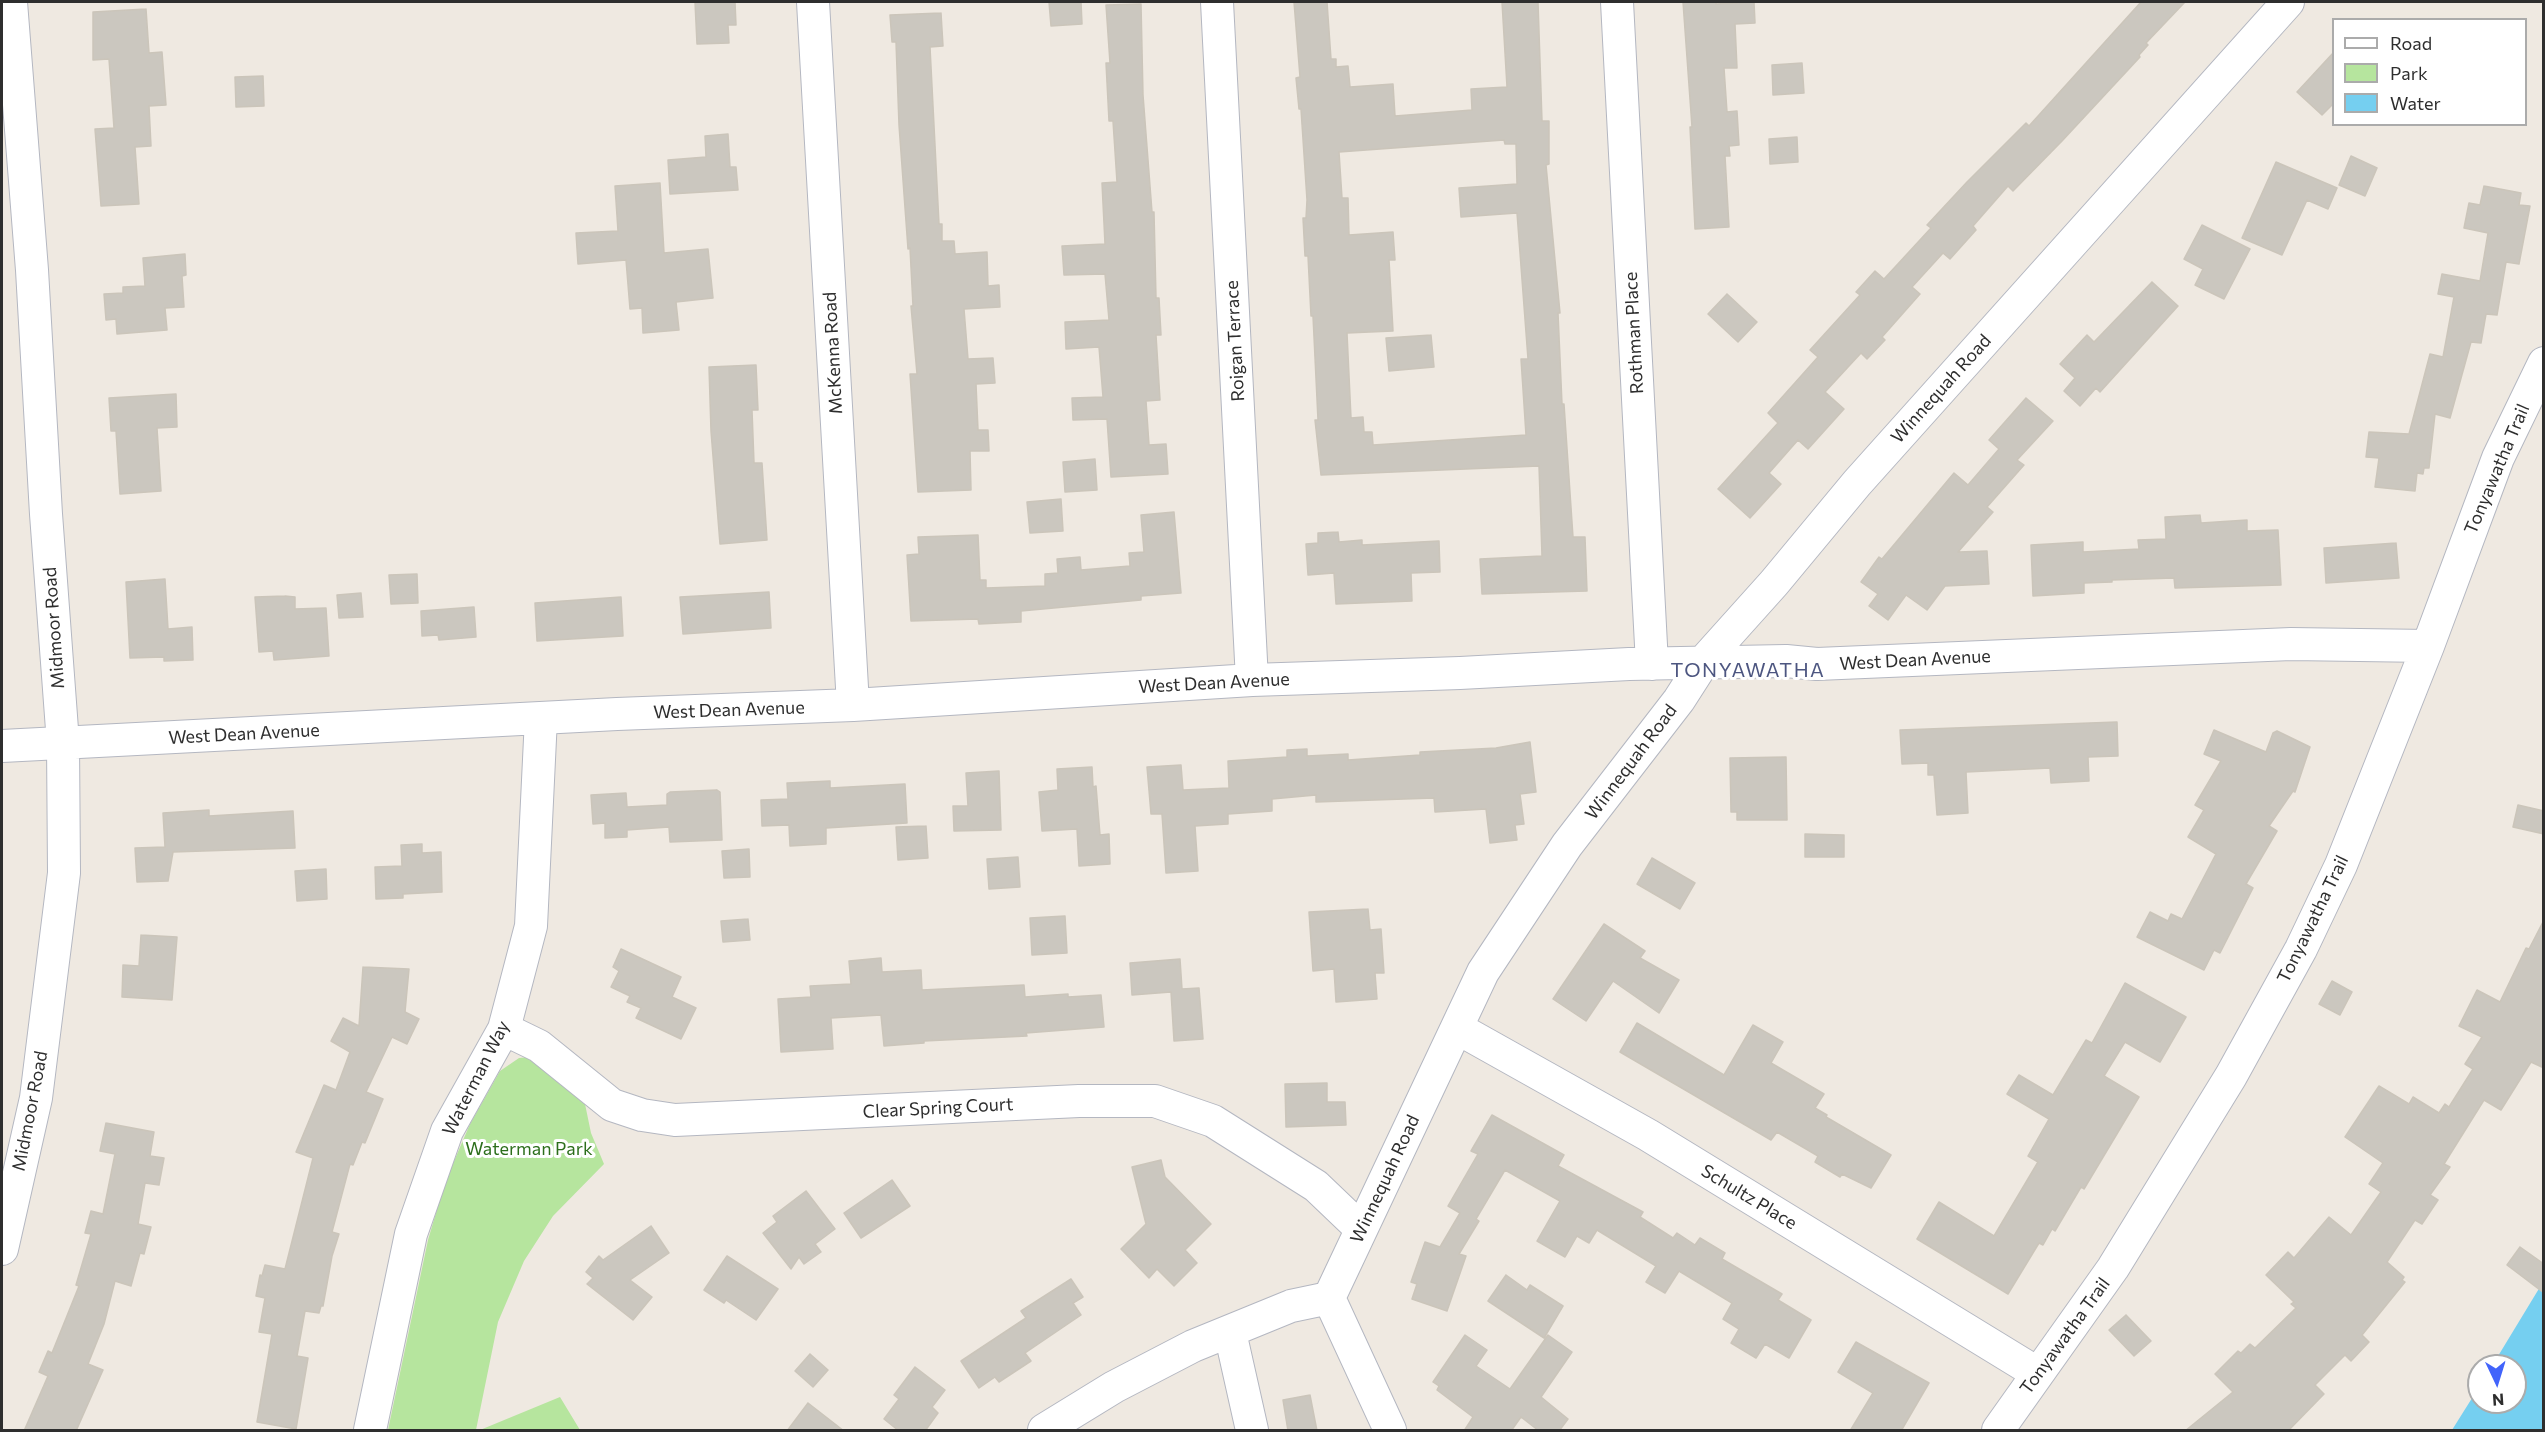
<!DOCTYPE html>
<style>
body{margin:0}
#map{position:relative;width:2545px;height:1432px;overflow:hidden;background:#efe9e1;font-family:Commissioner,sans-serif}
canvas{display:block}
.frame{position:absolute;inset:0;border:3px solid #2e2e2e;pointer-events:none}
.legend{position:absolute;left:2332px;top:18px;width:195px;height:108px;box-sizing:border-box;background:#fff;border:2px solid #ababab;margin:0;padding:8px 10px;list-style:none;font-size:18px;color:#2e2e2e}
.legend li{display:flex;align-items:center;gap:12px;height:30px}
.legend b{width:30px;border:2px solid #ababab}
.north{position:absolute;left:2467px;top:1354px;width:60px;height:60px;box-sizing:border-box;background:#fff;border:2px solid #ababab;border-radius:50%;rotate:176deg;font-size:16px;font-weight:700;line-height:24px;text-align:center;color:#2e2e2e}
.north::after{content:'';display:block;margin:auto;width:21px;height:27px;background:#4264fb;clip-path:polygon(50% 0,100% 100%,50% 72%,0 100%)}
</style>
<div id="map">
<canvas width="2545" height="1432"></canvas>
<div class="frame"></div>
<ul class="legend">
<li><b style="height:8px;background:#fff"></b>Road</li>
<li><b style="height:16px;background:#b6e59e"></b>Park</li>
<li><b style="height:16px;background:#75cff0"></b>Water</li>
</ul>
<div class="north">N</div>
</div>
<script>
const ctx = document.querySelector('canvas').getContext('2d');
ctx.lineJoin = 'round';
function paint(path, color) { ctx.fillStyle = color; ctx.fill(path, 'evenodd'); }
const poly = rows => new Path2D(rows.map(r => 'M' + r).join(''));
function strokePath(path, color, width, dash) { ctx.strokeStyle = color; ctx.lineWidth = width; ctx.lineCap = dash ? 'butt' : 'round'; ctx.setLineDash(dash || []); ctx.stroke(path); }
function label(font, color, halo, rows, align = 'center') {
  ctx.font = font + ' Commissioner,sans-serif'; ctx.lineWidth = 6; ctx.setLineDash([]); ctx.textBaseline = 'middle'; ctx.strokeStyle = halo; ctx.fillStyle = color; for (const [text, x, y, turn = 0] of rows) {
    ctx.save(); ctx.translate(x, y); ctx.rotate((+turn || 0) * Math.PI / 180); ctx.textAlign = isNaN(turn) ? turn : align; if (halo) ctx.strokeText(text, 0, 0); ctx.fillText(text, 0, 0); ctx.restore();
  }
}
paint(poly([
 [530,1057,577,1088,585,1104,591,1133,604,1164,553,1216,524,1261,498,1322,476,1430,388,1430,428,1240,445,1182,470,1124,500,1071,519,1058],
 [560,1397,580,1430,480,1430]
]), '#b6e59e');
paint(poly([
 [2543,1282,2543,1430,2452,1430,2479,1387,2479,1402,2515,1402,2515,1366,2492,1366]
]), '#75cff0');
const building = poly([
 [695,2,735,2,736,25,728,25,729,43,697,44,695,2],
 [1049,2,1081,2,1082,24,1051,26,1049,2],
 [1294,2,1327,2,1331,59,1336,59,1336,67,1348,66,1350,87,1393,84,1395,116,1472,110,1471,89,1507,87,1502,2,1538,2,1542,121,1549,121,1549,164,1546,165,1560,313,1558,313,1562,404,1564,404,1573,537,1585,537,1587,591,1482,594,1480,559,1542,556,1539,466,1321,475,1315,420,1318,420,1313,316,1311,316,1308,256,1305,256,1303,218,1306,218,1307,200,1301,109,1299,109,1296,78,1300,77,1294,2],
 [1504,140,1505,144,1516,144,1517,184,1459,188,1461,217,1517,213,1528,359,1521,359,1526,435,1373,445,1372,432,1364,432,1363,417,1351,418,1347,333,1393,331,1389,260,1395,260,1393,232,1349,235,1348,198,1342,198,1339,152,1504,140],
 [1683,2,1716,2,1716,4,1754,2,1755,23,1735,24,1737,68,1724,68,1727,112,1737,111,1739,145,1729,146,1730,156,1725,156,1729,227,1695,229,1690,127,1692,127,1683,2],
 [2141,2,2185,2,2146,43,2148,45,2139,55,2140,57,2062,141,2013,191,2008,186,1973,226,1976,230,1950,259,1943,253,1912,287,1920,294,1882,337,1885,340,1867,359,1861,353,1825,392,1844,409,1808,449,1798,440,1769,473,1781,484,1750,518,1718,489,1778,423,1768,413,1818,357,1810,350,1860,295,1856,292,1875,271,1884,279,1931,228,1927,225,1967,182,2026,123,2029,126,2141,2],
 [1141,4,1143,95,1152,212,1154,212,1156,298,1159,298,1161,335,1156,335,1160,400,1146,401,1149,445,1166,444,1168,474,1111,477,1107,419,1073,420,1072,398,1103,397,1099,347,1066,349,1065,322,1109,320,1105,274,1064,275,1062,246,1105,244,1102,183,1117,182,1113,121,1109,121,1106,63,1110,63,1106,5,1141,4],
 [146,9,149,53,162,52,166,105,149,106,151,146,135,147,139,204,101,206,95,129,114,128,109,59,93,60,93,12,146,9],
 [941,13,943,46,930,47,939,224,942,224,942,241,954,241,955,254,987,252,988,286,999,285,1000,307,964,309,968,359,993,358,995,383,976,384,978,430,988,430,989,451,970,451,971,490,918,492,910,374,917,374,911,306,913,306,910,248,908,249,899,125,896,42,892,42,890,15,941,13],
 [2334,52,2334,103,2322,115,2297,92,2334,52],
 [1802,63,1804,93,1773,95,1772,65,1802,63],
 [263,76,264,106,236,107,235,77,263,76],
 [728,134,730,167,736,167,738,190,670,194,668,160,706,157,705,136,728,134],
 [1797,137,1798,162,1770,164,1769,139,1797,137],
 [2351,156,2377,168,2365,196,2339,185,2351,156],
 [2276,162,2337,188,2328,209,2307,200,2282,255,2242,238,2276,162],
 [660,183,664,253,708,249,713,298,676,302,679,330,643,333,642,308,630,309,626,260,578,264,576,233,618,231,615,186,660,183],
 [2484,186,2521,193,2519,205,2530,206,2519,264,2506,262,2497,315,2486,314,2481,343,2471,342,2450,418,2435,414,2429,468,2424,468,2423,474,2417,473,2415,491,2375,487,2379,458,2366,457,2369,432,2409,434,2430,354,2443,357,2454,297,2438,294,2442,274,2480,281,2488,233,2464,228,2469,203,2480,205,2484,186],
 [2202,225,2250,249,2224,299,2195,285,2203,269,2184,259,2202,225],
 [185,254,186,275,182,276,184,307,165,308,167,330,117,334,116,319,106,320,104,294,123,293,123,287,145,286,143,258,185,254],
 [2152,282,2178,306,2100,392,2096,388,2080,406,2064,391,2075,378,2060,364,2087,335,2094,342,2152,282],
 [1727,294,1757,322,1738,342,1708,314,1727,294],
 [1431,335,1434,367,1389,371,1386,338,1431,335],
 [756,365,758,410,752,410,754,463,762,463,767,540,720,544,711,431,709,367,756,365],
 [176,394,177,427,157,428,161,491,120,494,116,431,111,431,109,398,176,394],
 [2026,398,2053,421,2017,460,2024,465,1987,507,1993,512,1958,552,1987,551,1989,584,1945,586,1927,610,1906,595,1888,620,1869,606,1878,594,1861,582,1879,557,1882,559,1954,473,1968,485,1999,449,1989,440,2026,398],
 [1095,459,1097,490,1065,492,1063,462,1095,459],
 [1061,499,1063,531,1030,533,1027,502,1061,499],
 [1174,512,1181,593,1141,596,1141,600,1021,611,1021,622,979,624,978,619,911,621,907,555,919,554,918,537,978,535,980,580,986,580,986,588,1045,586,1045,574,1058,573,1057,559,1080,557,1081,570,1130,566,1129,553,1144,552,1141,515,1174,512],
 [2200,515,2201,523,2247,520,2247,531,2278,530,2281,585,2175,588,2174,578,2112,580,2112,582,2084,583,2084,593,2033,596,2031,545,2083,542,2083,552,2139,549,2138,540,2166,539,2165,517,2200,515],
 [1338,532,1339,542,1362,540,1362,545,1439,541,1440,572,1411,573,1412,601,1336,604,1334,573,1308,575,1306,544,1318,543,1318,533,1338,532],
 [2396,543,2399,578,2326,583,2324,548,2396,543],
 [417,574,418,603,391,604,389,575,417,574],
 [165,579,168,629,192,627,193,660,164,661,164,657,130,658,126,582,165,579],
 [769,592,771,628,683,634,680,597,769,592],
 [361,593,363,617,339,618,337,595,361,593],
 [285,596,295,597,295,609,326,608,329,656,274,660,273,651,259,652,255,597,285,596],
 [621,597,623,636,537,641,535,603,621,597],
 [474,607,476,637,439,640,438,635,422,636,421,611,474,607],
 [2117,722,2118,756,2088,757,2089,781,2051,783,2050,768,1966,772,1968,813,1937,815,1934,775,1928,775,1928,763,1902,764,1900,730,2117,722],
 [2214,730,2266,752,2273,733,2277,731,2310,747,2295,792,2293,791,2269,826,2277,831,2246,884,2253,888,2220,953,2214,950,2204,970,2137,937,2150,912,2168,921,2171,914,2182,919,2216,854,2188,837,2204,810,2195,805,2221,761,2204,754,2214,730],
 [1530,742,1536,792,1520,794,1524,824,1515,825,1517,840,1490,843,1486,809,1435,812,1434,798,1316,802,1316,795,1272,799,1272,811,1228,814,1228,824,1195,826,1198,871,1166,873,1162,814,1151,814,1147,767,1181,765,1183,790,1229,788,1228,761,1287,757,1287,750,1307,749,1307,756,1348,754,1348,760,1420,755,1420,752,1496,748,1530,742],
 [1786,757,1787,820,1737,820,1737,812,1731,812,1730,758,1786,757],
 [1092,767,1093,787,1096,786,1100,835,1109,834,1110,864,1079,866,1077,829,1042,831,1039,792,1058,790,1057,769,1092,767],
 [999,771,1001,830,954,831,953,806,968,806,966,773,999,771],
 [830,781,830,788,905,784,907,823,826,828,826,844,790,846,789,825,762,826,761,800,788,799,787,783,830,781],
 [717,790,720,792,722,840,670,842,669,827,627,830,627,837,605,838,605,823,593,824,591,795,626,793,627,807,667,805,667,794,670,792,717,790],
 [2518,805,2544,811,2544,834,2513,827,2518,805],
 [209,810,209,816,293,811,295,848,173,852,168,881,137,882,135,848,165,847,163,813,209,810],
 [926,826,928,858,898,860,896,827,926,826],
 [1805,834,1844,835,1844,857,1805,857,1805,834],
 [422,844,422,853,441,852,442,892,403,894,403,898,376,899,375,867,402,866,401,845,422,844],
 [749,849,750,877,724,878,722,851,749,849],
 [1018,857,1020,887,989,889,987,859,1018,857],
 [1652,858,1695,883,1680,909,1637,884,1652,858],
 [326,869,327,899,297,901,295,871,326,869],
 [1368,909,1370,930,1381,929,1384,973,1375,973,1377,999,1336,1002,1334,969,1313,971,1309,912,1368,909],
 [1065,916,1067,953,1032,955,1030,918,1065,916],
 [748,919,750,940,723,942,721,921,748,919],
 [2544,920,2544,1068,2531,1062,2501,1110,2484,1100,2444,1164,2450,1167,2430,1195,2438,1200,2422,1224,2415,1220,2387,1262,2404,1277,2402,1280,2405,1282,2362,1335,2369,1342,2351,1361,2345,1355,2315,1385,2324,1394,2288,1431,2185,1431,2233,1392,2215,1374,2238,1351,2241,1353,2250,1344,2255,1348,2296,1308,2291,1304,2294,1302,2266,1275,2288,1252,2294,1258,2329,1217,2351,1235,2381,1192,2369,1184,2383,1163,2345,1137,2379,1086,2409,1104,2413,1097,2439,1113,2445,1104,2449,1107,2473,1069,2465,1064,2482,1037,2459,1026,2477,990,2500,1002,2526,948,2529,949,2544,920],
 [1604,924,1645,951,1640,958,1679,980,1659,1013,1613,981,1586,1021,1553,999,1604,924],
 [141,935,177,937,172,1000,122,997,123,965,139,966,141,935],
 [621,949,681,977,672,997,696,1008,681,1039,636,1018,641,1008,627,1002,630,996,611,987,619,971,613,967,621,949],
 [881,958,882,972,921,970,922,990,1024,985,1025,997,1068,994,1068,997,1101,995,1104,1027,1026,1033,1027,1036,924,1041,924,1043,884,1046,881,1015,831,1018,833,1049,781,1052,778,999,811,997,810,986,851,984,849,961,881,958],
 [1180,959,1182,989,1199,988,1203,1039,1174,1041,1171,992,1132,995,1130,963,1180,959],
 [363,967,409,969,405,1012,419,1019,407,1044,392,1037,366,1092,383,1099,365,1143,362,1142,353,1165,350,1164,332,1232,339,1234,332,1256,323,1306,321,1306,319,1313,305,1311,297,1356,308,1358,296,1429,257,1422,272,1334,259,1332,265,1298,256,1296,260,1275,262,1276,265,1265,285,1269,313,1158,296,1152,324,1085,336,1090,350,1052,331,1041,343,1018,359,1026,363,967],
 [2332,981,2352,992,2340,1015,2319,1004,2332,981],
 [2125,983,2186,1017,2160,1062,2125,1042,2104,1076,2139,1097,2084,1189,2081,1187,2055,1231,2052,1229,2043,1245,2039,1243,2008,1294,1917,1239,1939,1202,1994,1236,2038,1162,2028,1156,2049,1119,2007,1094,2019,1075,2053,1095,2086,1040,2092,1043,2125,983],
 [1637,1023,1724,1075,1753,1025,1783,1042,1771,1063,1824,1094,1815,1108,1827,1115,1826,1117,1891,1155,1871,1188,1842,1174,1840,1177,1815,1162,1818,1156,1777,1132,1771,1140,1620,1052,1637,1023],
 [1327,1083,1327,1102,1345,1102,1346,1125,1286,1127,1285,1084,1327,1083],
 [1492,1115,1564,1155,1558,1166,1643,1212,1640,1217,1673,1238,1677,1233,1695,1245,1700,1238,1725,1253,1722,1259,1782,1294,1778,1300,1811,1320,1789,1358,1765,1344,1756,1358,1731,1343,1739,1329,1723,1319,1732,1303,1679,1271,1665,1293,1646,1282,1656,1266,1597,1230,1589,1243,1577,1236,1565,1257,1537,1241,1560,1201,1505,1170,1476,1219,1479,1221,1459,1254,1466,1256,1447,1311,1412,1299,1417,1284,1411,1282,1425,1242,1440,1247,1460,1213,1448,1206,1478,1154,1471,1151,1492,1115],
 [106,1123,154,1132,150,1156,164,1158,159,1185,145,1183,138,1224,151,1227,144,1254,140,1253,131,1286,115,1281,104,1324,88,1364,103,1370,76,1431,24,1431,48,1376,39,1372,48,1351,52,1353,79,1286,76,1285,91,1234,85,1233,91,1211,103,1214,115,1154,100,1151,106,1123],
 [1161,1160,1165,1177,1211,1224,1185,1250,1197,1263,1174,1286,1157,1269,1149,1278,1121,1249,1146,1224,1132,1167,1161,1160],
 [892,1180,910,1206,861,1238,844,1213,892,1180],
 [806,1191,835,1229,815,1244,821,1252,804,1264,799,1257,791,1269,763,1233,777,1222,773,1216,806,1191],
 [651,1226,669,1253,630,1280,652,1297,633,1320,587,1284,593,1278,586,1272,599,1256,603,1260,651,1226],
 [2520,1247,2544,1264,2544,1293,2507,1265,2520,1247],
 [727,1256,778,1289,756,1320,726,1300,724,1303,704,1290,727,1256],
 [1506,1275,1527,1290,1530,1285,1563,1306,1544,1338,1488,1301,1506,1275],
 [1071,1279,1083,1297,1073,1303,1081,1315,1025,1353,1031,1361,999,1382,995,1377,979,1388,961,1361,1026,1318,1021,1311,1071,1279],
 [2126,1315,2151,1341,2134,1356,2109,1330,2126,1315],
 [1465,1335,1487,1350,1476,1366,1510,1389,1548,1335,1572,1352,1541,1397,1568,1419,1559,1431,1539,1431,1521,1417,1511,1431,1464,1431,1473,1417,1437,1390,1439,1386,1433,1382,1465,1335],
 [1856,1342,1929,1383,1901,1431,1850,1431,1873,1393,1838,1372,1856,1342],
 [810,1354,828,1370,813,1387,795,1371,810,1354],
 [915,1367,945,1390,932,1407,938,1413,925,1431,899,1431,884,1419,899,1399,894,1395,915,1367],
 [1310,1395,1317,1431,1288,1431,1283,1400,1310,1395],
 [808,1403,844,1431,787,1431,808,1403]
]);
paint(building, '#cbc7bf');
strokePath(building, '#cbc5ba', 1.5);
const minor = poly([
 [813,2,853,705],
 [1217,2,1252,680],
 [1617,2,1652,664],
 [2,746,617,714,853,705,1252,680,1460,673,1629,664,1786,661,1817,664,2291,644,2428,646],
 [1457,1028,1648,1135,2037,1373],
 [504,1029,539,1046,612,1105,642,1115,675,1120,1079,1101,1155,1101,1213,1121,1316,1186,1361,1229],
 [2,1249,36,1098,64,873,63,743,46,514,32,270,11,2],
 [1329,1298,1390,1430],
 [1230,1332,1252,1430],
 [370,1430,411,1234,447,1131,504,1029,531,926,541,718],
 [1044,1430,1114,1387,1193,1346,1291,1306,1329,1298,1483,972,1567,845,1679,700,1704,661,1774,583,1857,483,2288,2],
 [1998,1430,2113,1268,2231,1076,2301,949,2341,865,2428,646,2498,458,2544,363]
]);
strokePath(minor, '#b4b7c1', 34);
strokePath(minor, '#fff', 32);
label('18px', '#2e2e2e', '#fff', [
 ["Rothman Place",1634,333,-93],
 ["Roigan Terrace",1235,341,-93],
 ["McKenna Road",833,353,-93],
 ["Winnequah Road",1941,389,-48],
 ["Tonyawatha Trail",2497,469,-67],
 ["Midmoor Road",54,628,-94],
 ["West Dean Avenue",1915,660,-3],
 ["West Dean Avenue",1214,683,-3],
 ["West Dean Avenue",729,710,-2],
 ["West Dean Avenue",244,734,-3],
 ["Winnequah Road",1631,762,-53],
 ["Tonyawatha Trail",2313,919,-64],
 ["Waterman Way",476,1078,-63],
 ["Clear Spring Court",938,1108,-3],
 ["Midmoor Road",30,1111,-79],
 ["Winnequah Road",1385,1179,-65],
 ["Schultz Place",1749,1197,31],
 ["Tonyawatha Trail",2065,1336,-54]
]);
label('18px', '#2c6e1b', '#fff', [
 ["Waterman Park",529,1149]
]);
ctx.letterSpacing = '1.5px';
label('20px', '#4d5680', '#fff', [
 ["TONYAWATHA",1748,670]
]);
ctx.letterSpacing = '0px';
</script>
